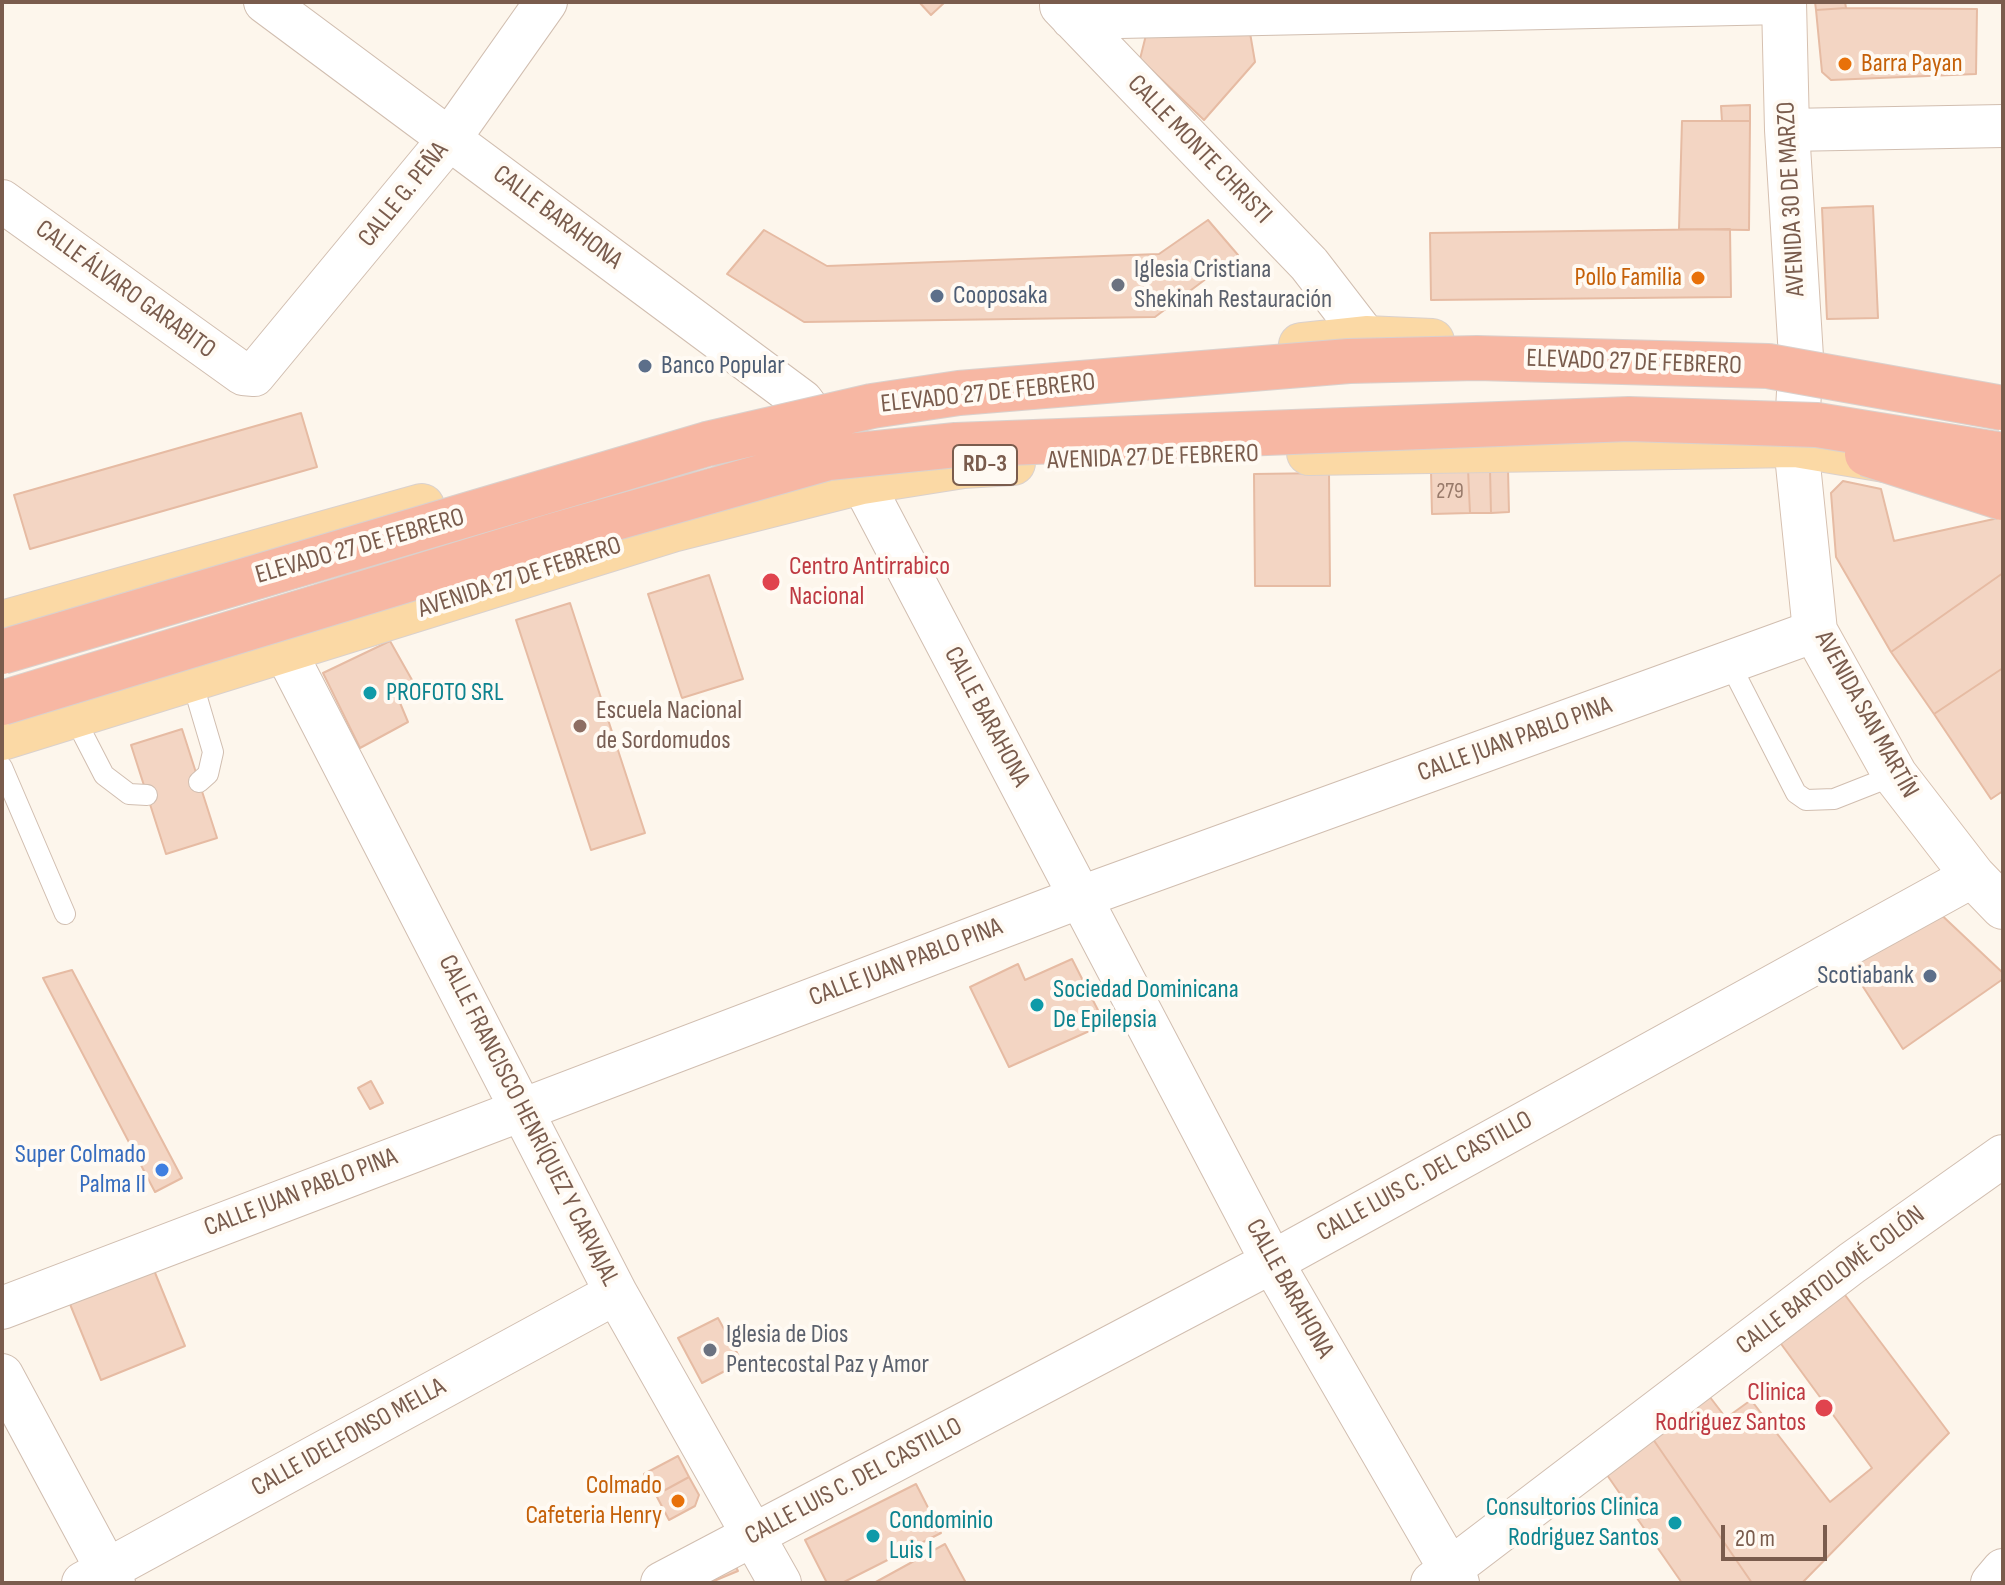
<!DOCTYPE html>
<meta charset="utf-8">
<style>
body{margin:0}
#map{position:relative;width:2005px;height:1585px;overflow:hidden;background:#fdf6ec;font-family:"Sofia Sans Condensed",sans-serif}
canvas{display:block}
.frame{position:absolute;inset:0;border:4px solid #7a5c4d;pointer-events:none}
.scale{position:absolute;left:1721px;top:1525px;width:106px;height:36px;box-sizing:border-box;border:4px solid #7a5c4d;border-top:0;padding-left:10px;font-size:24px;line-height:28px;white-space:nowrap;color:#7a5c4d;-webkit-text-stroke:6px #fffaf3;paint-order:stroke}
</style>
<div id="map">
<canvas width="2005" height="1585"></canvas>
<div class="frame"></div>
<div class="scale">20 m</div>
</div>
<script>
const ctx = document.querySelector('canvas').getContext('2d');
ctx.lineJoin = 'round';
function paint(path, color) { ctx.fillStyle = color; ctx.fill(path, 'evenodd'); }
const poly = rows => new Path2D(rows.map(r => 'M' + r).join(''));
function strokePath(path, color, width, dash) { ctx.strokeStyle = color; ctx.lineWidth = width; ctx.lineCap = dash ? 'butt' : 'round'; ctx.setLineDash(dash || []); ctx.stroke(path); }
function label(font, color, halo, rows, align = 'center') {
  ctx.font = font + ' "Sofia Sans Condensed",sans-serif'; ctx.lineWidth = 8; ctx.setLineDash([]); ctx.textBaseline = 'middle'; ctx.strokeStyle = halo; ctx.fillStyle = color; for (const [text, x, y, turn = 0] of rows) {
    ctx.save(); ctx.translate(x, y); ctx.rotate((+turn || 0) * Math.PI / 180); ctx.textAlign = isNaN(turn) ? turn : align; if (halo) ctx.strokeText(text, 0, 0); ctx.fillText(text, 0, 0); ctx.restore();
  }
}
const building = poly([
 [919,2,945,2,931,15,919,2],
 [1815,2,1845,2,1846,8,1816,10,1815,2],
 [1846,8,1977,9,1976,74,1831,80,1822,72,1816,10,1846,8],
 [1249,27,1255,62,1204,120,1140,59,1146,35,1249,27],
 [1750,105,1750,121,1722,121,1721,106,1750,105],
 [1682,121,1750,121,1749,230,1679,229,1682,121],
 [1873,206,1878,318,1827,319,1822,208,1873,206],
 [1208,220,1238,255,1155,317,804,322,727,274,764,230,827,266,1159,254,1208,220],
 [1730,229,1731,297,1431,300,1430,233,1730,229],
 [301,413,317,467,30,549,14,495,301,413],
 [1468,469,1470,513,1432,514,1431,471,1468,469],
 [1468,469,1490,469,1491,513,1470,513,1468,469],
 [1490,469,1508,469,1509,512,1491,513,1490,469],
 [1329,473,1330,586,1255,586,1254,474,1329,473],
 [1843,481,1881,489,1894,541,2003,517,2003,573,1891,652,1836,557,1831,493,1843,481],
 [2003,573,2003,668,1934,714,1891,652,2003,573],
 [709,575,743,679,682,698,648,594,709,575],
 [570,603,645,833,591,850,516,620,570,603],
 [390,641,416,687,398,698,408,722,360,748,323,673,390,641],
 [2003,668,2003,791,1991,799,1934,714,2003,668],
 [182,729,217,838,166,854,131,745,182,729],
 [1933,907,2003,973,2003,979,1903,1049,1842,954,1933,907],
 [1072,959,1105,1024,1009,1067,970,987,1018,964,1025,980,1072,959],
 [72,970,182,1178,155,1192,43,978,72,970],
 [371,1081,383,1103,370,1109,358,1088,371,1081],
 [149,1258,185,1346,101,1380,65,1292,149,1258],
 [1842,1291,1949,1433,1802,1583,1752,1583,1646,1429,1703,1388,1726,1418,1751,1400,1830,1502,1872,1468,1776,1337,1842,1291],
 [718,1318,742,1362,702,1383,678,1338,718,1318],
 [1646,1429,1752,1583,1682,1583,1598,1462,1646,1429],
 [678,1456,689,1477,656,1495,644,1474,678,1456],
 [689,1477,699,1495,695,1506,669,1520,656,1495,689,1477],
 [916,1484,941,1533,842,1583,827,1583,805,1540,916,1484],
 [945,1544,966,1583,874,1583,945,1544],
 [733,1561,738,1571,709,1583,702,1569,733,1561]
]);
paint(building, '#f3d5c3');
strokePath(building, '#e6bba3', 2);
const lane = poly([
 [1729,662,1796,793,1806,800,1834,799,1895,775],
 [192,681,213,752,208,774,199,782],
 [74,717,104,775,129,794,147,795],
 [2,767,65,914]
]);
const street = poly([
 [265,2,802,401,862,482,1272,1262,1458,1583],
 [1061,6,1309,264,1366,338],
 [1072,18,1784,3],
 [1787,130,2003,126],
 [2,201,243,374,254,375,450,138,546,2],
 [286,653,616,1293,780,1583],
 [2,1308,1081,897,1815,631],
 [2,1375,114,1583],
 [83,1583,616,1293],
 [662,1583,1272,1262,1973,876],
 [1432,1583,1852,1263,2003,1156],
 [1992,1583,2003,1570]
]);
const secondary = poly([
 [1784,2,1787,130,1801,357,1796,445,1815,631,1895,775,1973,876,2003,907]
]);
const primary = poly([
 [1301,345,1366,338,1432,341],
 [1309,453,1796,445,1903,463],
 [2,623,422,506],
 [2,738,672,530,862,482,963,466,1013,463]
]);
strokePath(lane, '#d1beb0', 22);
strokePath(street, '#d1beb0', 44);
strokePath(secondary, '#d6c0b0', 46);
strokePath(primary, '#dad1cd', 46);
strokePath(lane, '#fff', 20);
strokePath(street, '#fff', 42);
strokePath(secondary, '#fff', 44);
strokePath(primary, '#fbd9a5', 44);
const highwayBridge = poly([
 [1867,454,2003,498],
 [2,652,707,444,872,406,959,393,1349,361,1477,358,1768,366,2003,408],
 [2,703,555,535,828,458,956,445,1629,419,1817,425,2003,455]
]);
strokePath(highwayBridge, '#dad1cd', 46, []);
strokePath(highwayBridge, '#f7b7a3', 44);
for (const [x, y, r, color] of [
 [1845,64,8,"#e8710a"],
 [1698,278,8,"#e8710a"],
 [1118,285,8,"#6b7280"],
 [937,296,8,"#5c6f8a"],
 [645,366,8,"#5c6f8a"],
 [771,582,10,"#e0444e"],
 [370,693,8,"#0f9aa8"],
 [580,726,8,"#8d6e63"],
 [1930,976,8,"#5c6f8a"],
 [1037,1005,8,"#0f9aa8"],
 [162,1170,8,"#3f7fe0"],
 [710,1350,8,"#6b7280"],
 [1824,1408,10,"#e0444e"],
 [678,1501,8,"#e8710a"],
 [1675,1523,8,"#0f9aa8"],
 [873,1536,8,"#0f9aa8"]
]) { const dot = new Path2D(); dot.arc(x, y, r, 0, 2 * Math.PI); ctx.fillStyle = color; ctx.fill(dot); strokePath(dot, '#fffaf3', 3); }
label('22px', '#987a6a', null, [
 ["279",1450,492]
]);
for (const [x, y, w] of [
 [985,465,64]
]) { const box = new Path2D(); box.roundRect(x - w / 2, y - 20, w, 40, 6); ctx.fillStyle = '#fffaf3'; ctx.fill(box); strokePath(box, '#7a5c4d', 2); }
label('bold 24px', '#7a5c4d', null, [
 ["RD-3",985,465]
]);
label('26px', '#c56008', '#fffaf3', [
 ["Barra Payan",1861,64,"left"],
 ["Pollo Familia",1682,278],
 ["Colmado",662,1486],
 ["Cafeteria Henry",662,1516]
], 'right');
label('26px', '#7a5c4d', '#fffaf3', [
 ["CALLE MONTE CHRISTI",1199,150,46],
 ["CALLE G. PEÑA",404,195,-51],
 ["AVENIDA 30 DE MARZO",1792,199,-93],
 ["CALLE BARAHONA",557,218,37],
 ["CALLE ÁLVARO GARABITO",125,290,36],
 ["ELEVADO 27 DE FEBRERO",1634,363,2],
 ["ELEVADO 27 DE FEBRERO",988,394,-6],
 ["AVENIDA 27 DE FEBRERO",1153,458,-2],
 ["ELEVADO 27 DE FEBRERO",360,547,-16],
 ["AVENIDA 27 DE FEBRERO",520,578,-18],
 ["AVENIDA SAN MARTÍN",1866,715,61],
 ["CALLE BARAHONA",986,717,62],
 ["CALLE JUAN PABLO PINA",1515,740,-20],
 ["CALLE JUAN PABLO PINA",906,963,-21],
 ["CALLE FRANCISCO HENRÍQUEZ Y CARVAJAL",528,1121,63],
 ["CALLE LUIS C. DEL CASTILLO",1425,1177,-29],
 ["CALLE JUAN PABLO PINA",301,1193,-21],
 ["CALLE BARTOLOMÉ COLÓN",1831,1281,-37],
 ["CALLE BARAHONA",1289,1289,61],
 ["CALLE IDELFONSO MELLA",349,1438,-29],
 ["CALLE LUIS C. DEL CASTILLO",854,1482,-28]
]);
label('26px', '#5b616d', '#fffaf3', [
 ["Iglesia Cristiana",1134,270],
 ["Shekinah Restauración",1134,300],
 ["Iglesia de Dios",726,1335],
 ["Pentecostal Paz y Amor",726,1365]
], 'left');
label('26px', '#4e5e75', '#fffaf3', [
 ["Cooposaka",953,296],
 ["Banco Popular",661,366],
 ["Scotiabank",1914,976,"right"]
], 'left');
label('26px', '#be3a42', '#fffaf3', [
 ["Centro Antirrabico",789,567],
 ["Nacional",789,597],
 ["Clinica",1806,1393,"right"],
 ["Rodriguez Santos",1806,1423,"right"]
], 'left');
label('26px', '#0d838f', '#fffaf3', [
 ["PROFOTO SRL",386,693],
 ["Sociedad Dominicana",1053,990],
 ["De Epilepsia",1053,1020],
 ["Consultorios Clinica",1659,1508,"right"],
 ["Rodriguez Santos",1659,1538,"right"],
 ["Condominio",889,1521],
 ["Luis I",889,1551]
], 'left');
label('26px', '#785e54', '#fffaf3', [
 ["Escuela Nacional",596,711],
 ["de Sordomudos",596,741]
], 'left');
label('26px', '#366cbe', '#fffaf3', [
 ["Super Colmado",146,1155],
 ["Palma II",146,1185]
], 'right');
</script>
